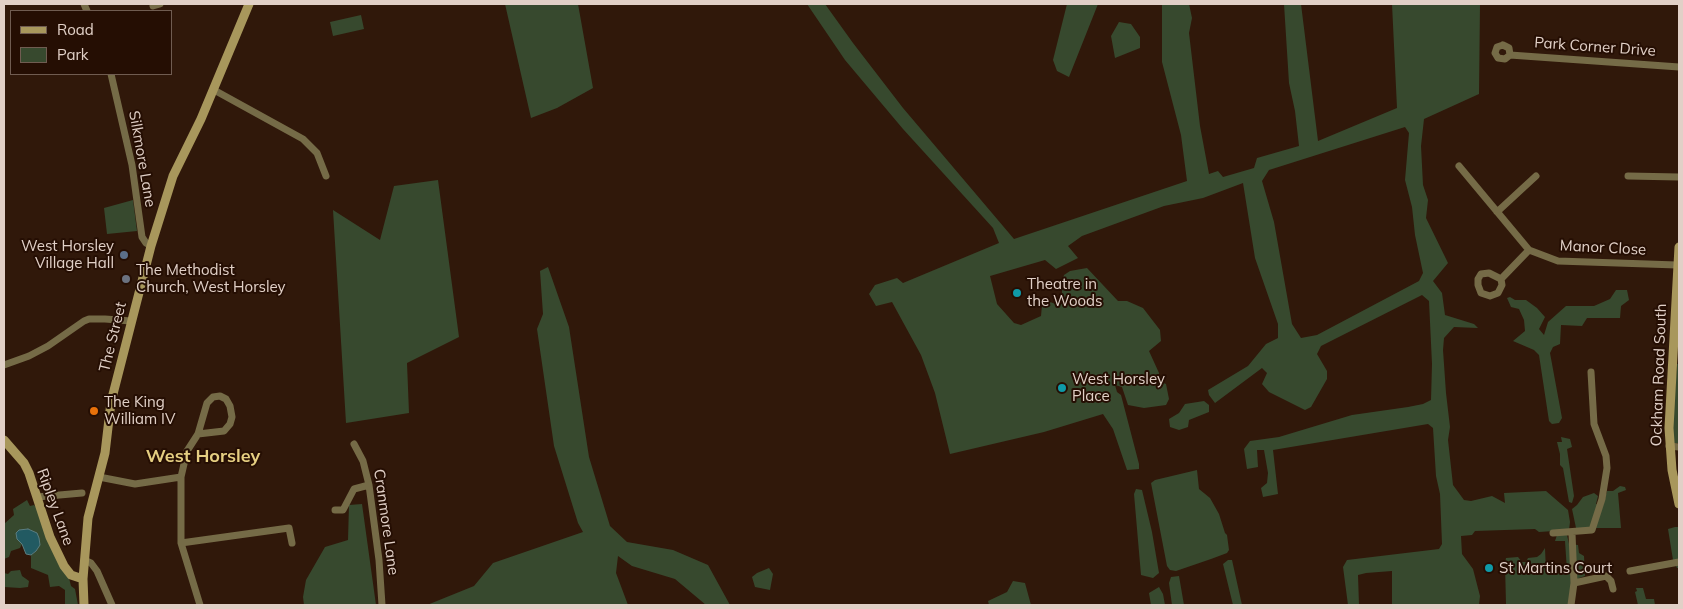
<!DOCTYPE html>
<style>
body{margin:0}
#map{position:relative;width:1683px;height:609px;overflow:hidden;background:#30180a;font-family:Mulish,sans-serif}
canvas{display:block}
.frame{position:absolute;inset:0;border:5px solid #e1d0c7;pointer-events:none}
.legend{position:absolute;left:10px;top:10px;width:162px;height:65px;box-sizing:border-box;background:#250e03;border:1px solid #705c51;margin:0;padding:6px 9px;list-style:none;font-size:15px;color:#e1d0c7}
.legend li{display:flex;align-items:center;gap:10px;height:25px}
.legend b{width:25px;border:1px solid #705c51}
</style>
<div id="map">
<canvas width="1683" height="609"></canvas>
<div class="frame"></div>
<ul class="legend">
<li><b style="height:6px;background:#a8975c"></b>Road</li>
<li><b style="height:14px;background:#37492e"></b>Park</li>
</ul>
</div>
<script>
const ctx = document.querySelector('canvas').getContext('2d');
ctx.lineJoin = 'round';
function paint(path, color) { ctx.fillStyle = color; ctx.fill(path, 'evenodd'); }
const poly = rows => new Path2D(rows.map(r => 'M' + r).join(''));
function strokePath(path, color, width, dash) { ctx.strokeStyle = color; ctx.lineWidth = width; ctx.lineCap = dash ? 'butt' : 'round'; ctx.setLineDash(dash || []); ctx.stroke(path); }
function label(font, color, halo, rows, align = 'center') {
  ctx.font = font + ' Mulish,sans-serif'; ctx.lineWidth = 4; ctx.setLineDash([]); ctx.textBaseline = 'middle'; ctx.strokeStyle = halo; ctx.fillStyle = color; for (const [text, x, y, turn = 0] of rows) {
    ctx.save(); ctx.translate(x, y); ctx.rotate((+turn || 0) * Math.PI / 180); ctx.textAlign = isNaN(turn) ? turn : align; if (halo) ctx.strokeText(text, 0, 0); ctx.fillText(text, 0, 0); ctx.restore();
  }
}
paint(poly([
 [505,4,578,4,593,88,557,108,531,118],
 [807,4,825,4,853,43,903,108,1014,239,1187,181,1181,135,1162,62,1162,4,1189,4,1192,18,1189,33,1200,126,1209,174,1218,171,1223,177,1254,168,1257,158,1299,146,1295,111,1289,83,1284,4,1301,4,1318,141,1397,108,1392,4,1480,4,1479,94,1424,119,1421,146,1423,185,1428,200,1426,218,1448,263,1433,281,1442,293,1445,315,1474,324,1478,328,1454,327,1444,338,1443,350,1446,393,1450,427,1448,440,1453,485,1464,500,1471,501,1492,496,1505,503,1504,493,1546,491,1568,510,1570,522,1569,530,1539,532,1535,529,1475,531,1472,535,1461,536,1462,554,1473,569,1480,596,1479,605,1392,605,1392,571,1366,573,1358,575,1359,605,1348,605,1343,567,1347,560,1439,549,1442,544,1440,494,1436,476,1433,428,1428,424,1273,450,1278,494,1263,497,1261,488,1267,483,1268,473,1264,450,1257,450,1258,467,1247,469,1244,449,1250,441,1279,437,1352,415,1408,407,1423,404,1431,400,1432,364,1429,301,1422,295,1321,346,1317,354,1327,371,1327,379,1311,407,1305,410,1269,392,1262,384,1267,373,1262,368,1215,403,1209,395,1208,390,1248,366,1266,344,1278,338,1278,324,1255,258,1243,183,1203,198,1164,206,1082,236,1068,246,1078,258,1056,269,1045,260,990,276,997,304,1014,323,1021,325,1041,316,1042,305,1048,301,1055,304,1062,301,1062,283,1064,275,1070,271,1087,268,1118,301,1127,301,1143,308,1160,330,1161,341,1149,351,1159,373,1158,381,1166,384,1169,399,1166,405,1144,408,1128,405,1122,387,1115,385,1117,392,1121,395,1139,464,1139,469,1127,470,1113,429,1103,414,1044,432,950,454,935,393,921,355,892,302,876,306,869,294,875,285,897,278,903,283,999,243,993,228,903,129,845,60],
 [1405,127,1409,133,1405,180,1412,207,1415,235,1423,273,1419,281,1317,335,1301,338,1292,324,1274,222,1262,181,1269,170],
 [1067,4,1098,4,1069,77,1057,71,1053,60],
 [361,15,364,29,333,36,330,22],
 [1119,22,1131,24,1140,37,1140,48,1115,58,1111,36],
 [438,180,459,337,407,363,409,413,346,423,333,210,380,240,394,186],
 [133,200,137,231,107,234,104,208],
 [548,267,569,327,589,457,610,526,627,542,673,550,708,565,730,605,706,605,675,579,632,566,618,556,616,573,628,605,427,605,474,586,493,563,583,532,578,523,554,446,537,329,543,314,540,271],
 [1616,290,1627,290,1629,300,1621,306,1620,318,1587,318,1582,326,1561,325,1560,344,1553,347,1550,353,1562,418,1559,423,1552,424,1549,421,1539,355,1534,350,1513,341,1525,331,1524,320,1519,309,1511,307,1507,298,1510,297,1515,300,1526,300,1537,308,1545,317,1539,329,1544,335,1548,322,1566,306,1594,306,1610,299],
 [1677,364,1679,364,1678,443,1671,443],
 [1204,401,1209,405,1209,412,1189,420,1188,427,1179,430,1170,427,1169,419,1179,413,1185,404],
 [1561,437,1570,439,1572,447,1567,449,1574,496,1572,503,1569,502,1563,468,1560,465,1560,454,1557,442,1562,442],
 [1197,470,1199,489,1210,498,1219,514,1225,533,1227,535,1229,550,1227,553,1211,559,1176,571,1170,570,1167,566,1151,483,1155,480],
 [1620,486,1625,487,1626,490,1618,493,1621,528,1576,528,1572,509,1577,505,1583,497,1594,493,1598,496,1596,504,1603,505,1607,491,1613,491],
 [1136,489,1142,490,1152,532,1159,573,1153,578,1141,575,1134,494],
 [27,500,30,506,34,505,38,509,69,578,71,586,75,589,78,605,65,605,65,590,59,586,50,587,48,575,31,568,31,555,36,551,17,539,22,544,20,548,11,551,9,557,4,559,4,524,14,515,13,509],
 [362,504,376,605,304,605,303,597,306,580,325,547,348,540,349,505],
 [1675,527,1679,527,1679,568,1677,568,1673,560,1668,529],
 [1557,535,1567,535,1569,544,1578,545,1579,553,1584,556,1585,576,1579,578,1569,605,1506,604,1505,564,1506,558,1518,557,1522,562,1526,562,1528,558,1537,557,1541,554,1545,548,1546,572,1567,571,1565,541,1555,541],
 [1228,560,1232,560,1242,605,1233,605,1223,564],
 [769,568,773,574,770,590,755,587,752,577,757,573],
 [20,570,22,576,29,581,28,587,20,588,4,587,4,573,8,574,11,571],
 [1179,576,1184,605,1172,605,1169,583,1171,577],
 [1013,581,1025,583,1031,605,989,605,988,601,1007,592],
 [1159,587,1163,594,1165,605,1151,605,1149,593],
 [1636,588,1643,588,1646,599,1654,599,1655,605,1638,605,1635,592,1637,591]
]), '#37492e');
const water = poly([
 [28,529,37,533,39,538,40,545,36,551,31,555,26,554,22,544,17,539,16,533,19,530,28,529]
]);
paint(water, '#225a62');
strokePath(water, '#5b7d80', 1);
strokePath(poly([
 [84,4,87,11],
 [153,6,160,4],
 [1503,45,1509,48,1510,55,1505,59,1498,58,1495,53,1497,47,1503,45],
 [1510,55,1679,67],
 [111,74,132,165,142,237,146,243,151,246],
 [214,90,303,139,317,153,326,176],
 [1459,166,1529,250,1558,261,1677,265],
 [1628,176,1679,177],
 [1497,212,1536,176],
 [1501,279,1502,285,1498,293,1490,296,1481,293,1478,285,1478,279,1481,274,1489,273,1501,279,1529,250],
 [4,365,29,356,48,346,84,321,89,319,105,319,131,321],
 [198,434,224,431,230,424,232,417,230,406,226,399,220,396,213,397,207,403,198,434,187,451,181,477,181,543,200,605],
 [354,444,363,461,369,485,379,560,382,605],
 [1669,446,1679,447],
 [99,477,135,484,181,477],
 [37,497,82,493],
 [335,510,343,510,354,489,369,485],
 [1553,533,1592,530,1602,499,1607,468,1606,456,1594,424,1591,372],
 [181,543,289,528,292,543],
 [84,560,91,563,97,571,112,605],
 [1630,571,1679,562],
 [1574,583,1606,576,1611,581,1613,589],
 [1571,605,1574,583,1572,533]
]), '#756b47', 7);
strokePath(poly([
 [1679,247,1669,428,1672,470,1679,504],
 [4,440,24,463,29,473,50,537,64,566,71,575,83,579],
 [84,605,83,579,88,518,105,453,111,402,151,246,173,176,201,119,249,4]
]), '#a8975c', 9);
for (const [x, y, r, color] of [
 [124,255,5,"#5c6f8a"],
 [126,279,5,"#6b7280"],
 [1017,293,5,"#0f9aa8"],
 [1062,388,5,"#0f9aa8"],
 [94,411,5,"#e8710a"],
 [1489,568,5,"#0f9aa8"]
]) { const dot = new Path2D(); dot.arc(x, y, r, 0, 2 * Math.PI); ctx.fillStyle = color; ctx.fill(dot); strokePath(dot, '#250e03', 2); }
label('15px', '#e1d0c7', '#250e03', [
 ["Park Corner Drive",1595,47,4],
 ["Silkmore Lane",142,159,80],
 ["Manor Close",1603,248,3],
 ["The Street",113,337,-76],
 ["Ockham Road South",1659,375,-88],
 ["Ripley Lane",55,507,70],
 ["Cranmore Lane",386,522,82]
]);
label('15px', '#e1d0c7', '#250e03', [
 ["West Horsley",114,246,"right"],
 ["Village Hall",114,263,"right"],
 ["The Methodist",136,270],
 ["Church, West Horsley",136,287],
 ["Theatre in",1027,284],
 ["the Woods",1027,301],
 ["West Horsley",1072,379],
 ["Place",1072,396],
 ["The King",104,402],
 ["William IV",104,419],
 ["St Martins Court",1499,568]
], 'left');
label('bold 18px', '#e5ce81', '#250e03', [
 ["West Horsley",203,457]
]);
</script>
